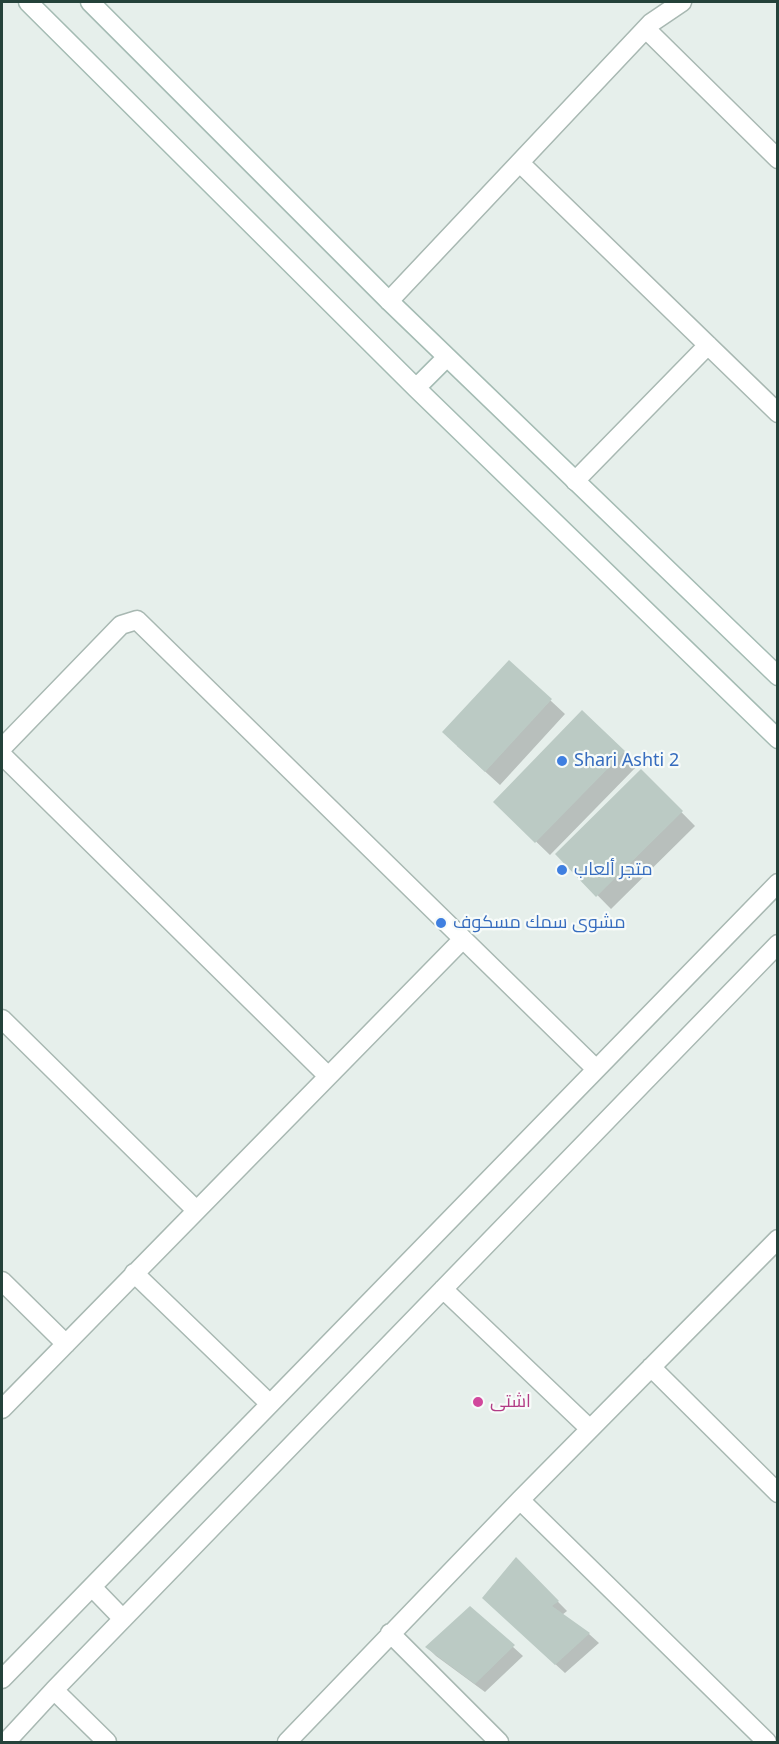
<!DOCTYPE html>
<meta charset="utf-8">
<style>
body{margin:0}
#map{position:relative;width:779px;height:1744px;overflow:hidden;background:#e6efeb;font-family:"Noto Sans",sans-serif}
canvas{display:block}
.frame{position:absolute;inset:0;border:3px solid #24423a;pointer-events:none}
</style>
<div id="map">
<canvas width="779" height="1744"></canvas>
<div class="frame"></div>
</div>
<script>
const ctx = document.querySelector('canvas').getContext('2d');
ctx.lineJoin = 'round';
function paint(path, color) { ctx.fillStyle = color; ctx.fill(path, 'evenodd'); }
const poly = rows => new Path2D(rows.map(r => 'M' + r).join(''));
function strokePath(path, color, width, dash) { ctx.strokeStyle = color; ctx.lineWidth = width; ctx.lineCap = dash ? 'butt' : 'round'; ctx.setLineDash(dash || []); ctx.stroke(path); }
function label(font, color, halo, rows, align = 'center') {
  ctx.font = font + ' "Noto Sans",Cairo,sans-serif'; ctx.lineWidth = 4.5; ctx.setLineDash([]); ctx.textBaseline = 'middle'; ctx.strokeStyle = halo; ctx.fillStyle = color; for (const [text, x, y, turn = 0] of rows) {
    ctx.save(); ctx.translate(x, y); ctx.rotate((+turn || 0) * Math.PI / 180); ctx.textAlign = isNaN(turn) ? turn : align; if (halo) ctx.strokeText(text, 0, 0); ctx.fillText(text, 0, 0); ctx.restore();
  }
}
paint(poly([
 [509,662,565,714,500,785,457,746],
 [624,752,638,765,550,855,495,802],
 [641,771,695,826,611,909,557,854],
 [516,1559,567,1611,562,1615,589,1634,599,1643,565,1673,493,1607],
 [470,1608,523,1656,485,1692,436,1656,427,1647]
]), '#0003');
paint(poly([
 [509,660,552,699,485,772,442,732],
 [582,710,625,751,535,843,493,802],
 [641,769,683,811,596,897,555,854],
 [516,1557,559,1601,552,1606,590,1633,555,1665,482,1598],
 [470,1606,515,1645,475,1684,425,1647]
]), '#bbcac4');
const street = poly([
 [646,29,778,159],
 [520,163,778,413],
 [389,301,651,23,682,2],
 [575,481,708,345],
 [2,748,121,625,137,620,596,1069],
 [2,755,328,1076],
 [2,1019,196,1210],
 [134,1273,270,1404],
 [2,1281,66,1344],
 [443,1289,590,1429],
 [651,1367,778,1493],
 [2,1409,463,939],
 [520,1500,767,1742],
 [92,1587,123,1619],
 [390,1633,499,1742],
 [2,1679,778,883],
 [54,1690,107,1742],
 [6,1742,54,1690,778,944],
 [287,1742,520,1500,778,1239]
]);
const secondary = poly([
 [28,2,416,388,778,739],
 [90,2,389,301,778,676],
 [416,388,447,357]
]);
strokePath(street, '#a8b8b2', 21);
strokePath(secondary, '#a4bbb3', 21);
strokePath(street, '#fff', 18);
strokePath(secondary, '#fff', 18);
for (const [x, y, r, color] of [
 [562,761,6,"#3f7fe0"],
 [562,870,6,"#3f7fe0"],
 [441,923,6,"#3f7fe0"],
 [478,1402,6,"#d1479c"]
]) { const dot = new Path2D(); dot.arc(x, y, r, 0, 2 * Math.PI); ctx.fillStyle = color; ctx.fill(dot); strokePath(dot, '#f7fbf9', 2); }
label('18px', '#366cbe', '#f7fbf9', [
 ["Shari Ashti 2",574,761],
 ["متجر ألعاب",574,870],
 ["مشوى سمك مسكوف",453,923]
], 'left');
label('18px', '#b23c85', '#f7fbf9', [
 ["اشتی",490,1402]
], 'left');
</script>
